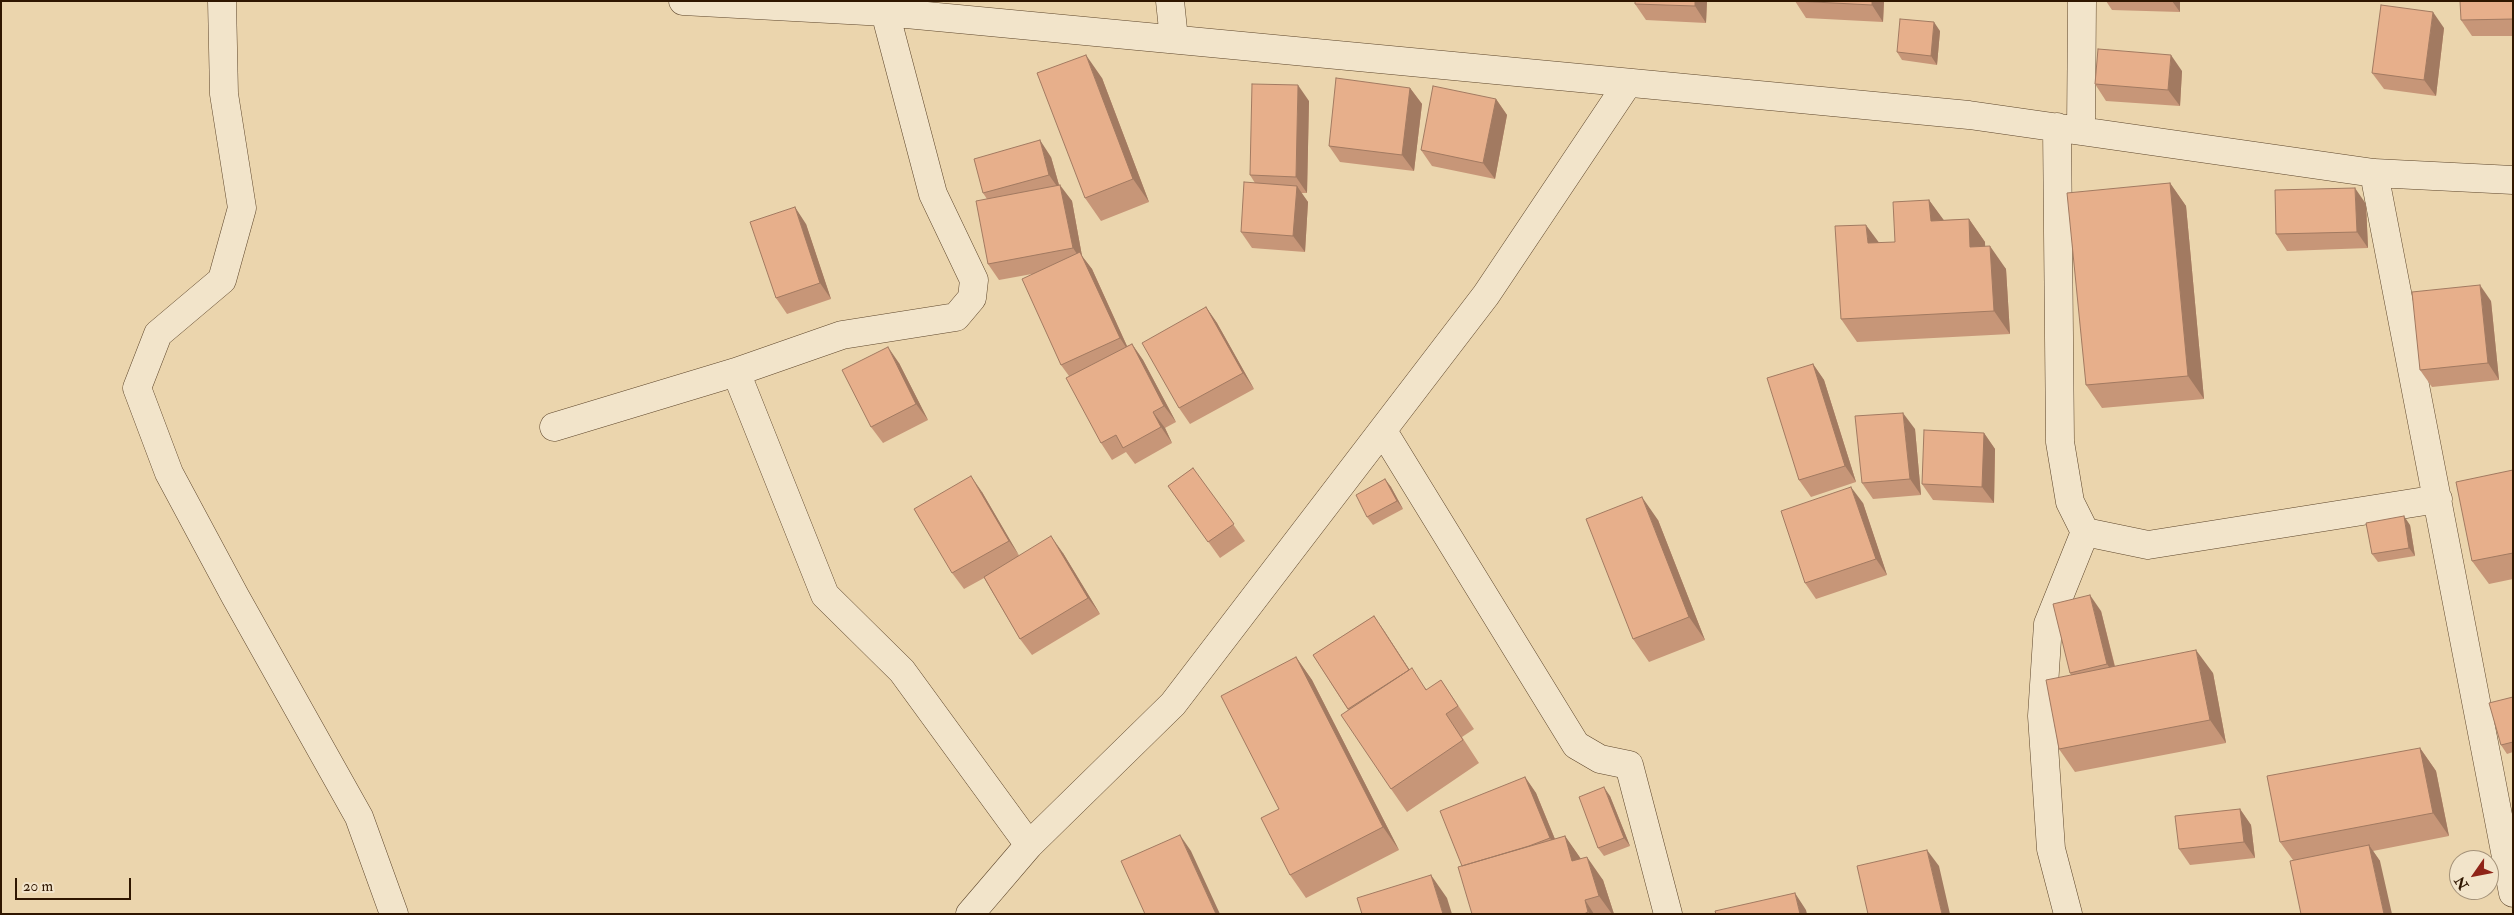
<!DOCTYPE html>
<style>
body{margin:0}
#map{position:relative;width:2514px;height:915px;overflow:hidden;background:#ebd5ad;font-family:"IM FELL Double Pica",serif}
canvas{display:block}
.frame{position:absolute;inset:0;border:2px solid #2f1600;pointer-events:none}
.north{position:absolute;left:2449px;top:850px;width:50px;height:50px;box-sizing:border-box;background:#f2e4ca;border:1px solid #a49279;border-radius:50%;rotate:237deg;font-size:14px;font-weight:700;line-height:20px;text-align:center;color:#2f1600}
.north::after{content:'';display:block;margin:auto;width:18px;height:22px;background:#8f2418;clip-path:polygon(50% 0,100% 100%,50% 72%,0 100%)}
.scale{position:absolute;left:15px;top:878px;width:116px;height:22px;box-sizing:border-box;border:2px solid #2f1600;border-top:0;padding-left:6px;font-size:15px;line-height:18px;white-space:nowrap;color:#2f1600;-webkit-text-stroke:4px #f2e4ca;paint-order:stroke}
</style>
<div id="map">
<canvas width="2514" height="915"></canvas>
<div class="frame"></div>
<div class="north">N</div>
<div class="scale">20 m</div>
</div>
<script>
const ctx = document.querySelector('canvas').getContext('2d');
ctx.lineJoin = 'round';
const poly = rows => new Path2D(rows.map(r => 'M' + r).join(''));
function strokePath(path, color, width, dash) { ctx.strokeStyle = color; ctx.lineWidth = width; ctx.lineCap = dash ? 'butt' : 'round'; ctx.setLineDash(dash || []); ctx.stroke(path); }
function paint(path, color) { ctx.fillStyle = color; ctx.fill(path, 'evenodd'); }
const street = poly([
 [222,1,224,94,242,208,222,280,158,334,137,388,169,473,235,596,359,817,394,914],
 [683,1,885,12,1969,115,2374,173,2513,180],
 [1170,1,1174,39],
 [2057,127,2060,442,2070,502,2085,532,2148,545,2438,499],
 [2081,131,2082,1],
 [2374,173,2513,893],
 [736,372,825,595,902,671,1029,845],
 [554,427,736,372,842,335,956,317,972,298,974,280,933,194,885,12],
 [1383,431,1576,745,1600,759,1629,765,1668,914],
 [970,914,1029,845,1173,704,1486,295,1628,83],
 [2068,914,2051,849,2042,716,2048,624,2085,532]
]);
strokePath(street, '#5e462b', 29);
strokePath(street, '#f2e4ca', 28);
paint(poly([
 [1635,1,1707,1,1706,23,1646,20,1635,4],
 [1795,1,1884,1,1883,22,1806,18],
 [2106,1,2180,1,2180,12,2112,10],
 [2513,1,2513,36,2472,36,2461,20],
 [2444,28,2436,96,2384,89,2372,73],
 [1940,31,1937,65,1902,60,1897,52],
 [2182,71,2180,106,2106,101,2095,84],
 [1102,78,1149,202,1101,221,1085,198],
 [1410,88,1422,104,1414,171,1340,162,1329,146],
 [1496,99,1507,115,1495,179,1432,166,1421,150],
 [1309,101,1307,193,1301,193,1308,202,1305,252,1252,248,1241,232,1255,183,1250,175],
 [1051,157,1059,185,1072,201,1082,256,1092,269,1127,346,1132,344,1143,360,1176,422,1165,428,1172,443,1135,464,1126,452,1112,460,1101,443,1069,376,1061,365,1032,274,999,280,988,264,987,199,983,193],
 [2170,183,2186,206,2204,399,2102,408,2086,385],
 [1929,200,1943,220,1969,219,1985,242,1985,247,2006,269,2010,334,1857,342,1841,319,1895,242],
 [2366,204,2368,248,2287,251,2276,234],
 [806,224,831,299,787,314,776,298],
 [2491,301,2499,380,2432,387,2420,370],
 [1206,307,1217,323,1254,389,1190,424,1179,408],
 [899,363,928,420,883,443,871,427],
 [1813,364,1824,380,1856,482,1811,497,1799,480],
 [1915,429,1921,495,1873,499,1862,483],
 [1984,433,1995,449,1994,503,1933,500,1922,484],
 [1193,468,1245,541,1220,558,1168,486],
 [2513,470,2513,579,2489,584,2472,561],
 [1385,479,1391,487,1403,509,1373,525,1367,517],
 [982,492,1019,556,1063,553,1100,614,1032,655,1020,639,984,578,964,589,952,573],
 [1863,503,1887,575,1816,599,1805,583],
 [1658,520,1705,640,1649,662,1633,639],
 [2410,525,2415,556,2378,562,2372,554],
 [2101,611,2115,666,2213,673,2226,743,2075,772,2059,749,2071,675,2070,673],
 [1374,616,1409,669,1427,690,1441,680,1474,729,1462,737,1479,763,1407,812,1391,789,1348,710,1313,655],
 [1296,657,1312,680,1399,850,1306,898,1290,875,1279,809],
 [2513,697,2513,752,2507,754,2501,745],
 [2420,748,2436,771,2449,836,2373,851,2380,861,2293,860,2280,842],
 [1525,777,1536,793,1555,839,1565,836,1581,859,1603,880,1614,914,1472,914],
 [1610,796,1630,846,1604,856,1598,848],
 [2240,809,2251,825,2255,858,2190,865,2179,849]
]), '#c79678');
paint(poly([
 [1695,1,1707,1,1706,23,1695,6],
 [1872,1,1884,1,1883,22,1872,5],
 [2172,1,2180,1,2180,12],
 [2433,12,2444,28,2436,96,2424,80],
 [1934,22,1940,31,1937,65,1931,56],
 [1086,55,1102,78,1149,202,1133,179],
 [2171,55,2182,71,2180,106,2168,90],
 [1298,85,1309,101,1307,193,1296,177],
 [1410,88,1422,104,1414,171,1402,155],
 [1496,99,1507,115,1495,179,1483,163],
 [1040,140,1051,157,1061,192,1049,175],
 [2170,183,2186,206,2204,399,2188,376],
 [1060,185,1072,201,1082,256,1092,269,1131,355,1120,338,1084,264,1073,248],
 [1297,186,1308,202,1305,252,1293,236],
 [2355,188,2366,204,2368,248,2357,232],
 [1929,200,1946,223,1931,221],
 [795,207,806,224,831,299,820,283],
 [1969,219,1985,242,1986,270,1970,247],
 [1866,225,1883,248,1868,243],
 [1990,246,2006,269,2010,334,1994,311],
 [2480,285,2491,301,2499,380,2488,363],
 [1206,307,1217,323,1254,389,1243,373],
 [1132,344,1143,360,1176,422,1164,406],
 [888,347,899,363,928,420,916,404],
 [1813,364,1824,380,1856,482,1845,466],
 [1153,412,1165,428,1172,443,1161,427],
 [1903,413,1915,429,1921,495,1910,479],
 [1984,433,1995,449,1994,503,1982,487],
 [971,476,982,492,1020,557,1009,541],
 [1385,479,1391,487,1403,509,1397,501],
 [1851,487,1863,503,1887,575,1876,559],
 [1642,497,1658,520,1705,640,1689,617],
 [2404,516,2410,525,2415,556,2409,548],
 [1051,536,1063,553,1100,614,1088,598],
 [2090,595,2101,611,2118,680,2107,664],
 [1374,616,1385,632,1420,686,1409,670],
 [2196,650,2213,673,2226,743,2210,720],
 [1296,657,1312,680,1399,850,1383,827],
 [2420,748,2436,771,2449,836,2433,813],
 [1525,777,1536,793,1561,854,1550,838],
 [1604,787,1610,796,1630,846,1624,838],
 [2240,809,2251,825,2255,858,2244,842],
 [1180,835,1191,851,1220,914,1216,914],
 [1565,836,1581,859,1572,861],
 [2369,845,2380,861,2392,914,2384,914],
 [1927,850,1939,866,1950,914,1942,914],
 [1587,857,1603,880,1614,914,1612,914,1599,896],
 [1431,875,1447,898,1452,914,1443,914],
 [1795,893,1806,910,1807,914,1800,914],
 [1585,900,1594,914,1589,914]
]), '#a27a61');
const building = poly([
 [1635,1,1695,1,1695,6,1635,4,1635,1],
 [1795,1,1872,1,1872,5,1795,1],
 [2460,1,2513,1,2513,19,2461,20,2460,1],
 [2381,5,2433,12,2424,80,2372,73,2381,5],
 [1900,19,1934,22,1931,56,1897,52,1900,19],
 [2098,49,2171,55,2168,90,2095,84,2098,49],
 [1086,55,1133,179,1085,198,1037,73,1086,55],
 [1336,78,1410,88,1402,155,1329,146,1336,78],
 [1252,84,1298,85,1296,177,1250,175,1252,84],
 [1433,86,1496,99,1483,163,1421,150,1433,86],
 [1040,140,1049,175,983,193,974,159,1040,140],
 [1244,182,1297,186,1293,236,1241,232,1244,182],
 [2170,183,2188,376,2086,385,2067,193,2170,183],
 [1060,185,1073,248,988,264,976,201,1060,185],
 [2355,188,2357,232,2276,234,2275,190,2355,188],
 [1929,200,1931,221,1969,219,1970,247,1990,246,1994,311,1841,319,1835,226,1866,225,1868,243,1895,242,1893,202,1929,200],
 [795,207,820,283,776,298,750,222,795,207],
 [1080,252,1120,338,1061,365,1022,279,1080,252],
 [2480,285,2488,363,2420,370,2412,292,2480,285],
 [1206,307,1243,373,1179,408,1142,343,1206,307],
 [1132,344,1164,406,1153,412,1161,427,1123,448,1116,435,1101,443,1066,378,1132,344],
 [888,347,916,404,871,427,842,370,888,347],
 [1813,364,1845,466,1799,480,1767,378,1813,364],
 [1903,413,1910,479,1862,483,1855,416,1903,413],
 [1924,430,1984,433,1982,487,1922,484,1924,430],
 [1193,468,1234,524,1208,542,1168,486,1193,468],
 [2513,470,2513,553,2472,561,2456,482,2513,470],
 [971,476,1009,541,952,573,914,509,971,476],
 [1385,479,1397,501,1367,517,1356,495,1385,479],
 [1851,487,1876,559,1805,583,1781,511,1851,487],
 [1642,497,1689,617,1633,639,1586,519,1642,497],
 [2404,516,2409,548,2372,554,2366,523,2404,516],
 [1051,536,1088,598,1020,639,984,577,1051,536],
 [2090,595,2107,664,2070,673,2053,604,2090,595],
 [1374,616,1409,670,1348,709,1313,655,1374,616],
 [2196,650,2210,720,2059,749,2046,680,2196,650],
 [1296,657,1383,827,1290,875,1261,818,1279,809,1221,696,1296,657],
 [1412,668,1426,690,1441,680,1458,706,1446,714,1463,740,1391,789,1341,715,1412,668],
 [2513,697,2513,742,2501,745,2489,703,2513,697],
 [2420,748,2433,813,2280,842,2267,776,2420,748],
 [1525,777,1550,838,1529,846,1462,866,1440,811,1525,777],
 [1604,787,1624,838,1598,848,1579,797,1604,787],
 [2240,809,2244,842,2179,849,2175,816,2240,809],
 [1180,835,1216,914,1145,914,1121,861,1180,835],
 [1565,836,1572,861,1587,857,1599,896,1585,900,1588,912,1584,914,1472,914,1458,867,1565,836],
 [2369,845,2384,914,2301,914,2290,861,2369,845],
 [1927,850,1942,914,1868,914,1857,866,1927,850],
 [1431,875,1443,914,1362,914,1357,898,1431,875],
 [1795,893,1800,914,1716,914,1715,911,1795,893]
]);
paint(building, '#e7af8b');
strokePath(building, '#a27a61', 1);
</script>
